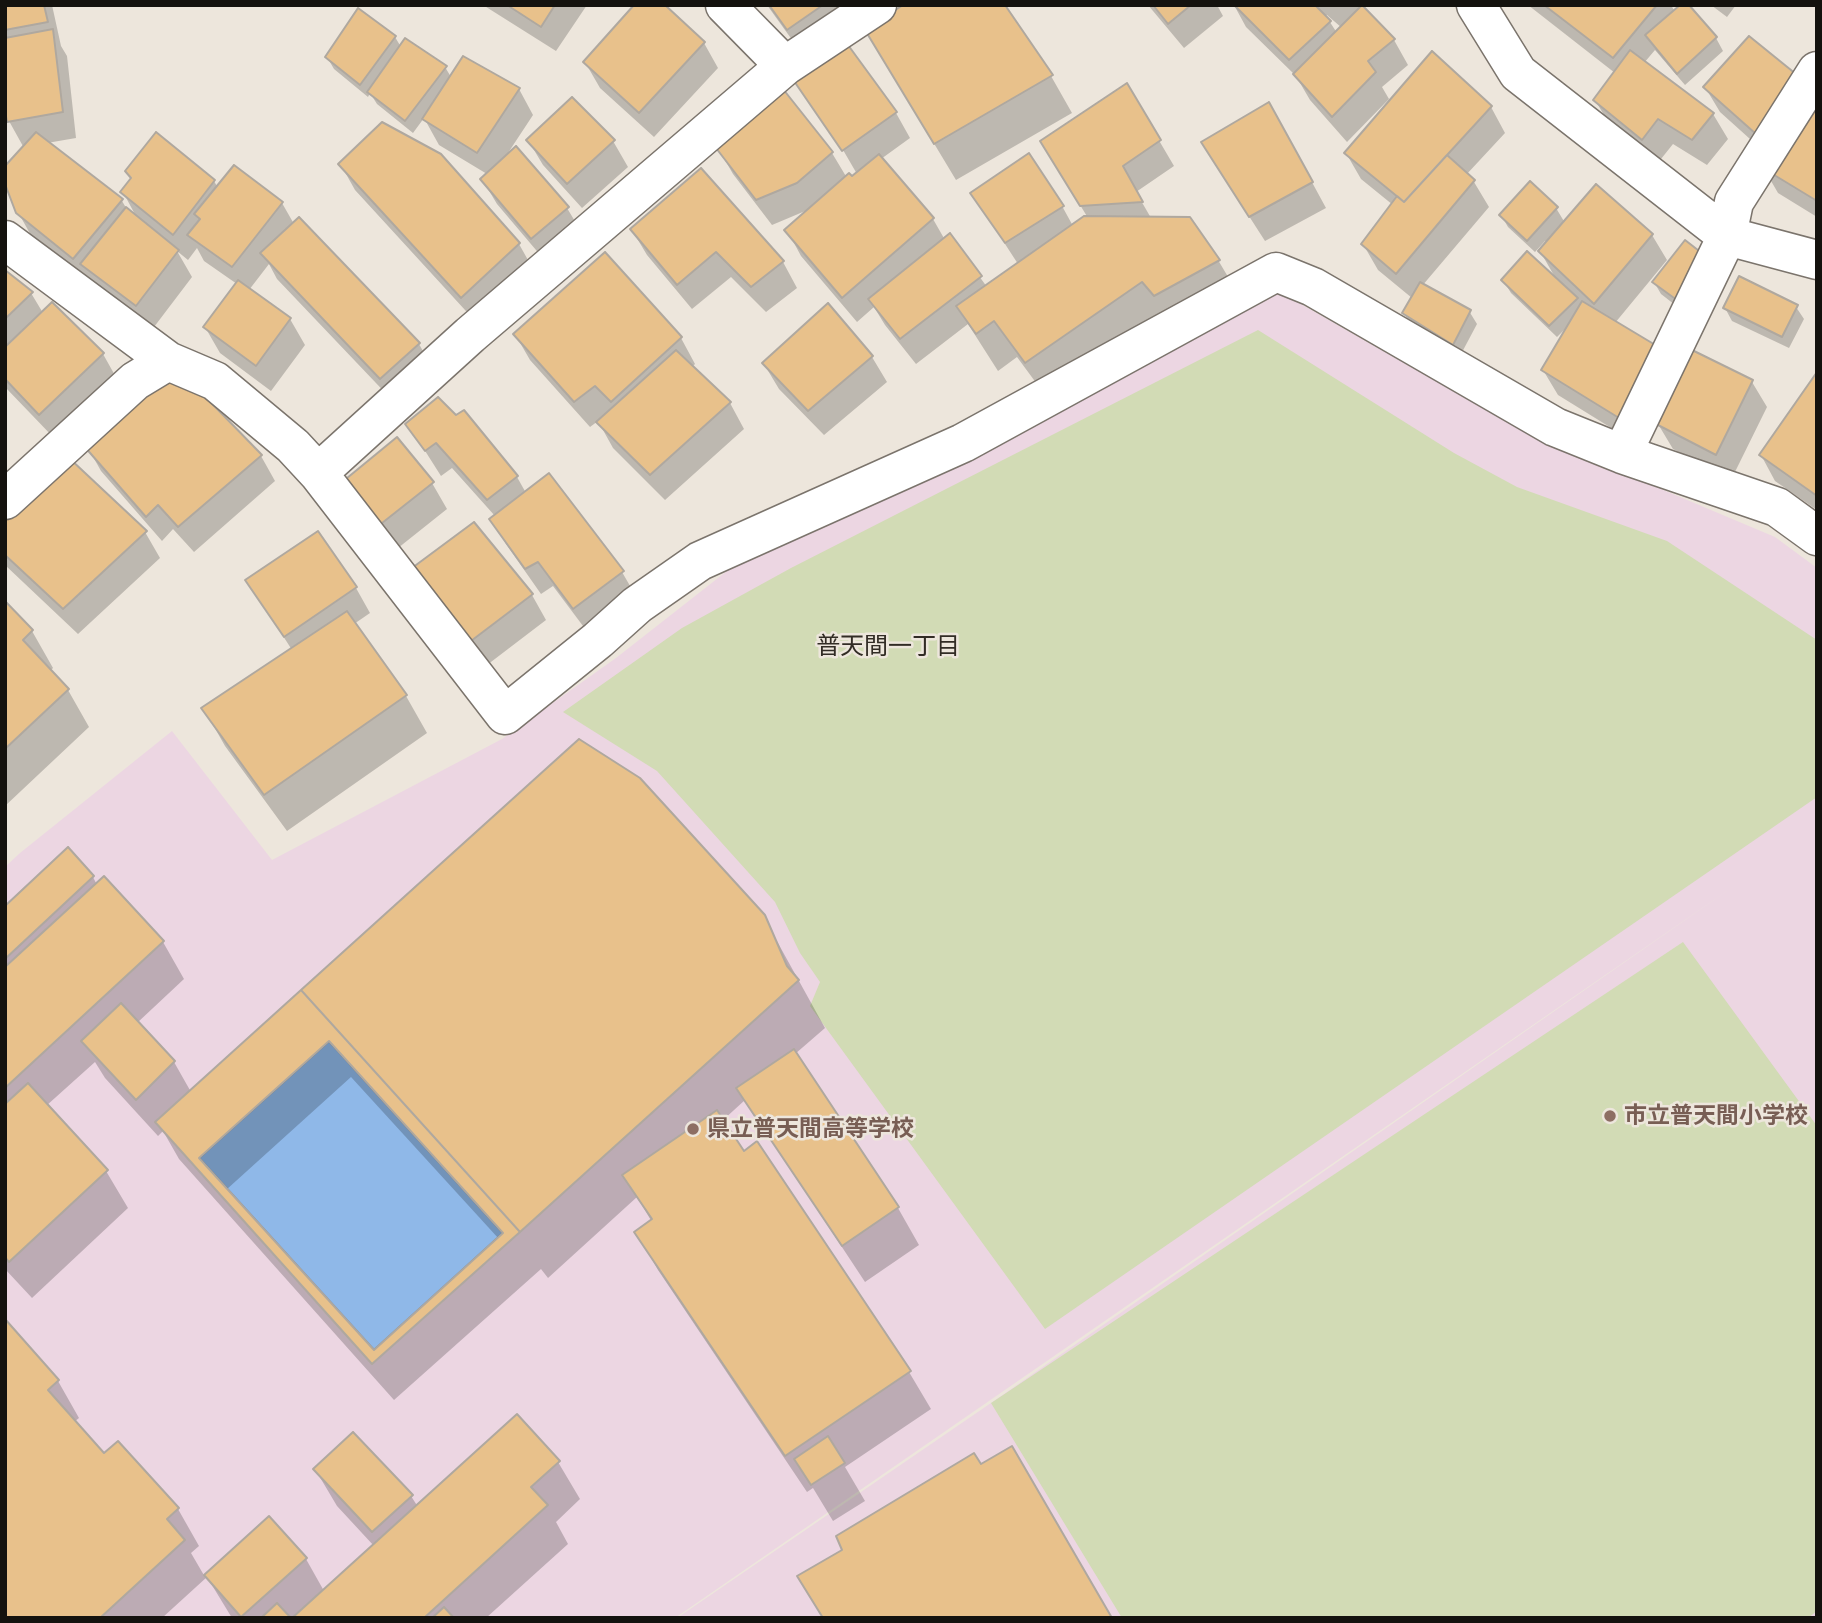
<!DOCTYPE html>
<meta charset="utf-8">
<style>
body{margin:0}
#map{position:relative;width:1822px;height:1623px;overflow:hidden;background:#ede6dc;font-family:"Public Sans",sans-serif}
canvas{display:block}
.frame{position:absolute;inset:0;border:7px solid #14120e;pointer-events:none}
</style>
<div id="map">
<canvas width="1822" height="1623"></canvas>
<div class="frame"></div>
</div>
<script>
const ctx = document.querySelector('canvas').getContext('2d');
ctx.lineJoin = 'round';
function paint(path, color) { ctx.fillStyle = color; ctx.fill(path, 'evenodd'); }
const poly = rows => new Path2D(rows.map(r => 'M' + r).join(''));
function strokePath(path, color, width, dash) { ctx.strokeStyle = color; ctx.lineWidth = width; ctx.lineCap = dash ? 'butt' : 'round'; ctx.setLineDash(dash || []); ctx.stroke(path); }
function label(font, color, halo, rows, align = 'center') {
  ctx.font = font + ' "Public Sans","Noto Sans JP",sans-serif'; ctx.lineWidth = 5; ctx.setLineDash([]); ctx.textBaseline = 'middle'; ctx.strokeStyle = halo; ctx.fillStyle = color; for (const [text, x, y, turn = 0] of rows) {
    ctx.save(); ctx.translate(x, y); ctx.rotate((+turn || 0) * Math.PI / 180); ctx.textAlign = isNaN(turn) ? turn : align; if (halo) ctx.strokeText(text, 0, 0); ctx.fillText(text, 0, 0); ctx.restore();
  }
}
paint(poly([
 [1280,292,1521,430,1775,537,1817,568,1817,1618,677,1618,991,1403,1737,884,675,1618,5,1618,5,867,20,853,172,731,272,860,502,739,616,658,741,560,1014,431]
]), '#ecd6e2');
paint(poly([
 [1258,330,1454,453,1517,487,1667,541,1817,640,1817,797,1045,1329,810,1006,820,982,800,953,775,902,657,771,563,712,682,628,791,568],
 [1683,942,1817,1126,1817,1611,1808,1618,1122,1618,991,1403]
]), '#d2dbb5');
const water = poly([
 [329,1041,503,1233,374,1350,199,1158,329,1041]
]);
paint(water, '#8fb8e8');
strokePath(water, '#6a86a7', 2);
paint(poly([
 [5,5,52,5,61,46,67,56,76,138,47,143,122,201,128,211,138,220,123,192,132,180,127,171,214,181,218,188,282,203,294,224,419,344,433,369,395,403,277,279,269,264,249,290,290,319,305,345,271,391,220,353,205,327,237,284,204,261,197,248,188,260,177,251,192,277,151,331,33,239,18,212,24,148,9,121,5,103],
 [483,5,587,5,556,51],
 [767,5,872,5,803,55],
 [1148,5,1217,5,1223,16,1184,48],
 [1234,5,1363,5,1394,40,1408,65,1382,87,1389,99,1347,142,1310,100,1296,76,1246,27],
 [1327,15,1342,28,1337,33,1326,16],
 [1528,5,1671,5,1675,12,1716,38,1723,51,1685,85,1655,50,1644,63,1713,114,1728,139,1707,165,1673,144,1657,164,1610,125,1595,100,1615,73],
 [1711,5,1736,5,1727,17],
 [395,37,401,47,445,67,451,77,519,89,533,115,506,156,567,208,582,233,547,263,497,204,482,179,487,174,439,145,424,118,413,133,377,104,370,93,368,97,334,69,327,57],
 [704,43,718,68,654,137,600,88,585,62],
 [888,67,1051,76,1072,113,956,180],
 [796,82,896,113,910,138,881,159,933,219,945,240,950,236,987,287,1018,264,972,193,1062,206,1073,226,1088,218,1057,167,1127,86,1174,166,1136,192,1151,218,1218,260,1240,297,1048,399,1017,357,998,371,968,324,916,364,885,325,874,307,857,322,801,256,787,230,810,209,772,225,733,174,718,148,832,153,847,178,852,179,857,174,839,143,837,144],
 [1705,87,1817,94,1817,217,1778,193,1763,167,1770,157,1720,112],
 [1491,107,1505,133,1466,175,1474,182,1489,207,1422,286,1469,311,1477,324,1460,356,1411,326,1404,313,1412,298,1378,270,1363,244,1393,205,1361,179,1346,153],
 [1283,129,1326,208,1265,241,1218,168],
 [528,140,613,141,628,167,582,208,543,165],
 [341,165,519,244,533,269,476,322,355,190],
 [701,171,783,262,797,288,766,312,731,277,692,309,647,255,632,230],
 [1556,208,1565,223,1652,235,1667,260,1615,323,1634,442,1558,395,1543,370,1566,328,1557,337,1511,293,1503,280,1556,279,1540,251,1548,243,1545,241,1535,252,1508,227,1501,215],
 [1711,262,1688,315,1661,294,1654,282],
 [5,272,31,293,43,313,103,354,117,379,55,439,5,387],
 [1796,307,1804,319,1789,348,1732,321,1725,308],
 [515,334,681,338,695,364,692,367,730,403,744,429,665,500,613,448,598,421,590,427,530,360],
 [1693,352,1752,382,1767,407,1731,480,1673,449,1658,424],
 [872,357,887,382,824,435,779,389,764,364],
 [1817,375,1817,510,1775,481,1761,455],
 [408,424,517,477,526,493,548,476,622,572,637,598,589,634,553,586,541,594,506,544,491,519,495,516,452,468,441,476],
 [397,440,432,483,447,509,393,552,358,509],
 [87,446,261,456,275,481,194,552,173,529,162,541,101,471],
 [5,520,145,532,160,558,78,634,5,565],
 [248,581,356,588,370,613,354,624,406,696,427,733,287,831,225,746,204,709,292,650],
 [429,593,532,595,546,620,487,665],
 [5,604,32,631,53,668,50,671,68,690,89,727,5,806],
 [579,741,763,916,825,1028,795,1054,898,1208,919,1245,865,1282,745,1100,722,1121,744,1153,909,1372,931,1409,845,1467,865,1501,833,1521,813,1488,807,1492,658,1270,637,1233,652,1222,637,1197,548,1278,541,1269,394,1400,179,1159,163,1131,158,1136,105,1078,95,1062,46,1106,106,1171,128,1208,32,1298,5,1269,5,909,93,877,97,885,104,879,163,942,184,979,137,1023,174,1062,191,1092],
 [351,1077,499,1239,374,1352,226,1190],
 [5,1322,58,1381,79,1418,74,1422,104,1455,178,1509,199,1546,191,1553,205,1577,269,1519,306,1559,324,1591,374,1546,337,1506,315,1469,411,1496,418,1507,558,1462,580,1499,556,1522,568,1544,486,1618,232,1618,207,1577,162,1618,5,1618]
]), '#0003');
const building = poly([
 [5,5,44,5,48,22,5,30,5,5],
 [507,5,555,5,541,27,507,5],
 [634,5,665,5,705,42,639,113,583,62,634,5],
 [769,5,823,5,787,30,769,5],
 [903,5,1005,5,1053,75,934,144,865,30,903,5],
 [1153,5,1191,5,1168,24,1153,5],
 [1234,5,1315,5,1331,21,1289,60,1234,5],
 [1362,5,1395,39,1368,61,1376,72,1332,117,1293,74,1362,5],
 [1544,5,1657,5,1613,58,1544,5],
 [1680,5,1689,5,1717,37,1677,74,1645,35,1680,5],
 [358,8,396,36,360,85,325,57,358,8],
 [53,29,63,112,7,122,5,111,5,38,53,29],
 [1749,36,1807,83,1756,134,1703,87,1749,36],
 [405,38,447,66,405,121,367,92,405,38],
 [848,45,897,112,842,151,794,81,848,45],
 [1630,50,1714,113,1692,140,1658,119,1642,140,1593,100,1630,50],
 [1432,51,1492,106,1404,202,1344,153,1432,51],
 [463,56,520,88,477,153,422,119,463,56],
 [1127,83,1161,140,1123,166,1143,202,1080,206,1040,141,1127,83],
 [783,89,833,152,797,183,756,200,716,148,783,89],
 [1817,92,1817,201,1761,167,1817,92],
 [572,97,615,140,567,184,526,140,572,97],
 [1269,102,1313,182,1249,217,1201,142,1269,102],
 [382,122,441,154,520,243,461,298,338,164,382,122],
 [36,132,123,199,73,259,16,213,5,184,5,166,36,132],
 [156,132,215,180,173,235,120,192,131,178,125,171,156,132],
 [516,146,569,207,531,239,480,179,516,146],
 [1029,153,1064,206,1005,243,970,193,1029,153],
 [879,154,934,218,842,298,784,230,849,173,852,176,879,154],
 [1447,155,1475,180,1396,274,1361,244,1397,196,1404,202,1447,155],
 [234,165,283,202,232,267,187,235,200,219,194,214,234,165],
 [701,168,784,261,751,287,716,252,677,285,630,229,701,168],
 [1530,181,1558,207,1527,241,1499,215,1530,181],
 [1596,184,1653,234,1594,304,1538,251,1596,184],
 [126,207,179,250,136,306,80,264,126,207],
 [1084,216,1190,217,1220,260,1154,296,1142,282,1025,363,994,321,976,334,956,306,1084,216],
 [299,217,420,343,380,379,260,253,299,217],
 [950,233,982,276,900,339,868,299,950,233],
 [1685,240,1712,261,1681,303,1652,282,1685,240],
 [1527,251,1578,298,1549,326,1501,280,1527,251],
 [605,252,682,337,611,402,595,386,574,402,513,334,605,252],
 [5,270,33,292,5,319,5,270],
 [1739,276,1798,305,1782,337,1723,308,1739,276],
 [238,280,291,318,256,366,203,327,238,280],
 [1420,282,1471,310,1453,345,1402,313,1420,282],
 [1582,301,1657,346,1619,418,1541,370,1582,301],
 [52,302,104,353,39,415,5,379,5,347,52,302],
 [828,303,873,356,808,411,762,363,828,303],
 [676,350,731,402,650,475,596,422,676,350],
 [1692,350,1753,380,1716,455,1656,424,1692,350],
 [1817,372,1817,496,1759,455,1817,372],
 [188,379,262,455,178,527,158,505,146,517,84,446,156,381,188,379],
 [438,397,456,415,464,410,518,476,487,500,436,443,425,451,405,424,438,397],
 [397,437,434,482,377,527,341,483,397,437],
 [68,457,147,531,63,609,5,555,5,517,68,457],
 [549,473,624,571,573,609,538,562,525,569,489,519,549,473],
 [474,522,533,594,471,641,412,568,474,522],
 [318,531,357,587,284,637,245,580,318,531],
 [5,601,33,630,23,640,69,689,5,749,5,601],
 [347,611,407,695,264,795,201,708,347,611],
 [579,739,640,778,765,915,787,966,799,980,520,1232,301,990,579,739],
 [68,847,94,876,5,959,5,906,68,847],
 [104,876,164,941,5,1088,5,967,104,876],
 [301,990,520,1232,372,1364,155,1122,301,990],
 [329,1041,503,1233,374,1350,199,1158,329,1041],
 [121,1003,175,1061,136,1100,81,1041,121,1003],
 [794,1049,899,1207,842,1246,736,1088,794,1049],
 [28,1083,108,1170,9,1262,5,1257,5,1104,28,1083],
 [717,1110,744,1151,757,1141,911,1371,785,1456,634,1232,652,1219,622,1175,717,1110],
 [5,1319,59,1380,48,1390,104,1453,118,1441,179,1508,167,1519,185,1540,100,1618,5,1618,5,1319],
 [517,1414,560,1461,531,1487,548,1505,424,1618,292,1618,517,1414],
 [353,1432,413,1495,372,1532,313,1469,353,1432],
 [828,1436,845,1463,811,1485,794,1459,828,1436],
 [1012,1446,1112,1618,823,1618,797,1576,842,1550,836,1536,974,1453,981,1464,1012,1446],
 [269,1516,307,1558,241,1617,204,1575,269,1516],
 [277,1603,291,1618,261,1618,277,1603],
 [444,1607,454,1618,432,1618,444,1607]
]);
paint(building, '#e8c18b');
strokePath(building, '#afa89f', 2);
const minor = poly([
 [725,5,785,66],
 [1476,5,1518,73,1727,236,1817,260],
 [5,240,168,361,215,381,293,446,318,473,505,715,598,640,637,605,700,561,963,443,1276,272,1313,287,1555,427,1622,454,1777,507,1817,536],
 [1622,454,1727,236,1734,202,1817,71],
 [318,473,470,335,785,66,877,5],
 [5,500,135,381,168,361]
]);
strokePath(minor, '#7b746c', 41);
strokePath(minor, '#fff', 38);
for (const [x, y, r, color] of [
 [1610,1116,7,"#8d6e63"],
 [693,1129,7,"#8d6e63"]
]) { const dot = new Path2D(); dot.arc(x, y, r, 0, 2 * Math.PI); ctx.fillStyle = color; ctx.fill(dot); strokePath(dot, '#ede6dc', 2.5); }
label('bold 23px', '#785e54', '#ede6dc', [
 ["市立普天間小学校",1624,1116],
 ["県立普天間高等学校",707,1129]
], 'left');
label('24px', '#322c25', '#ede6dc', [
 ["普天間一丁目",888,647]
]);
</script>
